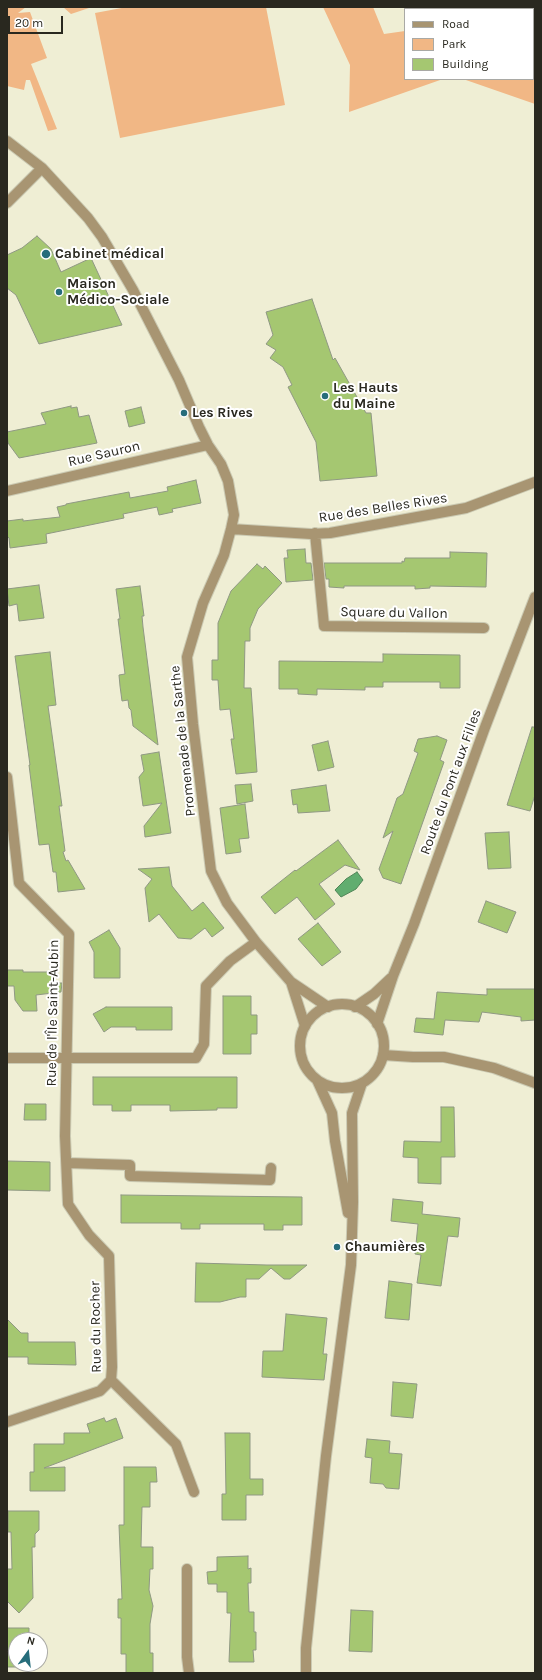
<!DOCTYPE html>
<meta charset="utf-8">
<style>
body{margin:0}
#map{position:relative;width:542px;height:1680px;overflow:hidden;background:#efeed4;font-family:Karla,sans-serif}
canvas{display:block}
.frame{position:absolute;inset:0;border:8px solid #29281f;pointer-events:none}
.legend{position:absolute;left:404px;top:8px;width:130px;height:72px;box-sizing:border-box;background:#fff;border:1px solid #a9a9a5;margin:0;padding:5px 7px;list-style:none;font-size:12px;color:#29281f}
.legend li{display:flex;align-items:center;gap:8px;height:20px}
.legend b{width:20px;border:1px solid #a9a9a5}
.north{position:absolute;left:8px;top:1632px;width:40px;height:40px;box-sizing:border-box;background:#fff;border:1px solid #a9a9a5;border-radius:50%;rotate:15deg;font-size:11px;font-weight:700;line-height:16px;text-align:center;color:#29281f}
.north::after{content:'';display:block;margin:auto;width:14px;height:18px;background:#266d7b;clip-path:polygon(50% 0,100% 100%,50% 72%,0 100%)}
.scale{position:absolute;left:8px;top:16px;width:55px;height:18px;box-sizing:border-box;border:2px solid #29281f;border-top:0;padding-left:5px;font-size:12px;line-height:14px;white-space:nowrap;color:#29281f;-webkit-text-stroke:3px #fff;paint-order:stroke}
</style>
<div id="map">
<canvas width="542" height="1680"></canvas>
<div class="frame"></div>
<ul class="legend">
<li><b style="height:5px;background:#a89572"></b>Road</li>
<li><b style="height:11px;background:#f1b785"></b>Park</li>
<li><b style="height:11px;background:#a5c771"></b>Building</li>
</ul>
<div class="north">N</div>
<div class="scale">20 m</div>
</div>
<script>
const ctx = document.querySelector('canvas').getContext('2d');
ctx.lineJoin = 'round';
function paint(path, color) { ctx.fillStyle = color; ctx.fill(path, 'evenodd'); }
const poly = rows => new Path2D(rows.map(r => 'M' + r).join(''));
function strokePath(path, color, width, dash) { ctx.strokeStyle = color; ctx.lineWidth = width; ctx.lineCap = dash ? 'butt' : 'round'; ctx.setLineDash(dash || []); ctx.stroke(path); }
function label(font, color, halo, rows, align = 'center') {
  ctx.font = font + ' Karla,sans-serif'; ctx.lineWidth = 4; ctx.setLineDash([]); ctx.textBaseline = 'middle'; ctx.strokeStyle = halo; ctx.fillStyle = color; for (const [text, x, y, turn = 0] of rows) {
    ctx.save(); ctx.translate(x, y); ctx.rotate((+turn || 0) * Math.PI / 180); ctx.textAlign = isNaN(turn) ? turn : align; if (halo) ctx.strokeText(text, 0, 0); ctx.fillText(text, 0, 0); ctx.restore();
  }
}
paint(poly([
 [7,7,26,7,18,13,30,12,47,58,31,64,57,129,48,131,30,80,26,80,24,90,7,86],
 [63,7,92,7,71,14],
 [127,7,266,7,285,105,120,138,95,13],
 [323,7,373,7,384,34,405,31,405,79,443,79,349,112,350,65],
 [533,46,535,46,535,104,463,79,533,79]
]), '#f1b785');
const water = poly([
 [357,872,363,880,356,889,341,897,335,890,346,879,357,872]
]);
paint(water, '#61ad6f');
strokePath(water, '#508557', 1);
const building = poly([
 [37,236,51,249,61,272,91,258,122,325,39,344,16,295,7,288,7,255,22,248,37,236],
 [312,299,333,360,335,358,366,413,371,413,377,476,320,481,316,442,288,387,292,385,283,367,270,358,276,350,266,344,273,335,266,312,312,299],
 [71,406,71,408,77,407,79,417,89,415,97,443,19,458,8,443,7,432,46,424,41,413,71,406],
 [141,407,145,423,129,427,125,411,141,407],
 [196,480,201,503,172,509,173,512,159,515,157,507,123,514,124,518,46,534,47,543,10,548,9,538,7,536,7,521,23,519,23,521,60,517,57,507,66,505,66,504,129,492,130,498,168,491,167,487,196,480],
 [305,549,306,563,311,563,313,580,286,582,284,558,288,558,287,550,305,549],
 [450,552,487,553,486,587,430,586,430,588,415,589,415,586,344,586,344,588,329,587,329,579,326,579,324,563,402,563,402,561,404,562,405,558,450,558,450,552],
 [257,564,263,569,265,566,282,583,258,609,250,628,250,641,245,641,244,688,251,688,257,772,236,774,231,739,234,739,230,709,220,710,218,680,212,680,212,660,218,660,218,623,231,591,257,564],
 [39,585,44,618,19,621,17,604,9,606,7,589,39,585],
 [140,586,144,616,142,616,143,627,158,745,133,726,131,710,129,708,128,700,122,701,120,686,119,675,125,674,118,619,120,619,116,589,140,586],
 [50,652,56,705,48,706,62,806,59,806,65,851,63,852,66,861,68,860,85,889,58,892,56,872,53,872,49,844,39,845,29,765,30,765,15,656,50,652],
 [383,654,460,655,460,688,440,688,440,682,383,682,383,687,365,687,365,690,317,689,317,695,298,694,298,689,279,689,279,661,383,662,383,654],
 [532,727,535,727,535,795,530,811,507,805,532,727],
 [437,736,447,740,440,760,444,762,401,884,383,878,379,869,393,831,383,838,397,798,403,794,418,753,414,751,418,739,437,736],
 [328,741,334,767,318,771,312,745,328,741],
 [159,752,171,833,145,837,144,826,162,803,143,806,139,777,144,771,141,755,159,752],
 [251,784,253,801,237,804,235,785,251,784],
 [326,785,330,811,298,813,297,804,293,805,291,790,326,785],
 [245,804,249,838,239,839,241,852,226,854,220,808,245,804],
 [509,832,511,868,488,869,485,833,509,832],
 [338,840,360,870,345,865,319,884,335,904,315,920,297,897,275,914,261,897,295,870,296,871,338,840],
 [169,867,172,886,192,911,203,902,224,928,212,937,205,928,191,939,178,938,159,914,149,922,145,888,152,879,138,869,169,867],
 [486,901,516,912,507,933,478,922,486,901],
 [318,923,341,952,322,966,298,939,318,923],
 [109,930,120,948,120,978,94,978,94,952,89,942,109,930],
 [7,970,23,970,23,972,54,972,54,983,62,983,61,992,36,995,37,1011,23,1011,15,1000,14,986,7,986,7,970],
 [487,989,535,989,535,1020,521,1021,521,1017,482,1012,479,1022,445,1020,443,1035,414,1032,416,1018,434,1019,437,992,487,995,487,989],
 [223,996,251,996,251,1015,257,1015,257,1034,251,1034,251,1054,223,1054,223,996],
 [106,1007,172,1007,172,1030,136,1030,136,1027,111,1027,104,1032,93,1014,106,1007],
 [93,1077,237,1077,237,1108,217,1108,217,1110,170,1111,170,1105,131,1105,131,1111,112,1111,112,1105,93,1105,93,1077],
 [25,1104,46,1104,46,1120,24,1120,25,1104],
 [441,1107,454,1107,455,1157,441,1157,441,1184,418,1183,418,1158,403,1157,404,1141,441,1142,441,1107],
 [7,1161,50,1162,50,1191,7,1190,7,1161],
 [121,1195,302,1197,302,1225,283,1225,283,1230,264,1230,264,1224,200,1224,200,1229,181,1229,181,1223,121,1223,121,1195],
 [393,1199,423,1202,422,1214,460,1218,458,1237,448,1236,441,1286,417,1283,421,1255,415,1254,418,1224,391,1221,393,1199],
 [196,1263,267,1265,307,1265,290,1279,284,1279,271,1268,259,1279,246,1279,246,1297,240,1297,220,1302,195,1302,196,1263],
 [389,1281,412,1284,409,1320,385,1318,389,1281],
 [286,1314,327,1318,323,1354,327,1354,324,1380,262,1377,263,1351,283,1351,286,1314],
 [7,1319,21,1333,28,1333,28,1342,75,1342,76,1365,28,1364,28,1357,7,1357,7,1319],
 [393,1382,417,1384,413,1418,391,1416,393,1382],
 [104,1418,106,1422,116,1418,123,1438,44,1468,65,1467,65,1491,30,1491,30,1472,34,1472,34,1444,64,1444,64,1433,90,1433,87,1424,104,1418],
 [225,1433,250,1433,250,1479,263,1479,263,1495,246,1495,246,1520,222,1520,222,1494,226,1494,225,1433],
 [367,1439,390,1441,389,1453,402,1454,399,1489,386,1488,383,1484,370,1483,372,1458,365,1457,367,1439],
 [124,1467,156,1467,157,1482,150,1482,150,1507,142,1507,141,1547,153,1547,153,1569,150,1569,149,1590,153,1606,150,1624,150,1653,153,1653,153,1673,126,1673,126,1654,121,1654,121,1618,118,1618,118,1599,122,1599,119,1525,124,1525,124,1467],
 [8,1511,39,1511,39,1530,35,1534,35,1547,32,1547,33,1598,19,1613,7,1601,7,1569,12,1569,11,1532,8,1532,8,1511],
 [248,1556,248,1569,251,1568,251,1583,248,1583,249,1612,254,1612,254,1632,256,1632,256,1650,253,1650,254,1662,229,1662,231,1613,227,1613,227,1592,217,1592,217,1584,208,1584,207,1572,217,1571,217,1557,248,1556],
 [351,1610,373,1611,372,1652,349,1651,351,1610],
 [7,1628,29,1628,29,1640,16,1640,16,1664,29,1664,29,1667,7,1667,7,1628]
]);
paint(building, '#a5c771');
strokePath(building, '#8f9883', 1);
const minor = poly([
 [7,141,42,168,88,218,102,237,133,290,179,380,199,427,208,445,221,464,228,481,234,515,231,529,224,555,203,603,187,657,193,724,211,871,227,903,256,942,291,982,328,1007],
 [7,203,42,168],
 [7,491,208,445],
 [231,529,311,534,330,533,466,508,535,482],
 [315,533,324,626,484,628],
 [7,777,19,883,69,934,65,1136,68,1204,89,1235,109,1256,112,1367,111,1380,100,1391,7,1422],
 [291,982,305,1026],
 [383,1055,413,1057,444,1057,494,1068,535,1083],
 [7,1058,196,1058,204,1044,206,986,230,961,256,942],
 [67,1163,130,1165,130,1176,270,1180,271,1168],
 [111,1380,176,1444,194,1492],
 [187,1569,187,1657,189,1673]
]);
const tertiary = poly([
 '300 1046a42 42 0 1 1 84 0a42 42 0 1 1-84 0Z',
 [355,1007,374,994,391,978],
 [377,1024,393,976,414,924,484,730,535,597],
 [317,1080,332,1113,335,1141,348,1213],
 [306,1673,306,1648,326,1456,351,1265,353,1202,352,1113,362,1083]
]);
strokePath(minor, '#cbcab3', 12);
strokePath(tertiary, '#cbcab3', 12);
strokePath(minor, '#a89572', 10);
strokePath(tertiary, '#a89572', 10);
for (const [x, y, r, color] of [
 [46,254,5,"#266d7b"],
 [59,292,4,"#266d7b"],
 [325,396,4,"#266d7b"],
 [184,413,4,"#266d7b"],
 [337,1247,4,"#266d7b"]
]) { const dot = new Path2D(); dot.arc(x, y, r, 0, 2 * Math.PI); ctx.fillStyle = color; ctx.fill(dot); strokePath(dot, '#fff', 1.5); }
label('bold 14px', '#29281f', '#fff', [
 ["Cabinet médical",55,254],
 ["Maison",67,284],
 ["Médico-Sociale",67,300],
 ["Les Hauts",333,388],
 ["du Maine",333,404],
 ["Les Rives",192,413],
 ["Chaumières",345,1247]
], 'left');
label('14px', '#29281f', '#fff', [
 ["Rue Sauron",104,454,-13],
 ["Rue des Belles Rives",383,508,-9],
 ["Square du Vallon",394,613,1],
 ["Promenade de la Sarthe",183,741,-96],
 ["Route du Pont aux Filles",451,782,-70],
 ["Rue de l'Île Saint-Aubin",53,1013,-89],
 ["Rue du Rocher",96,1327,-91]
]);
</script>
